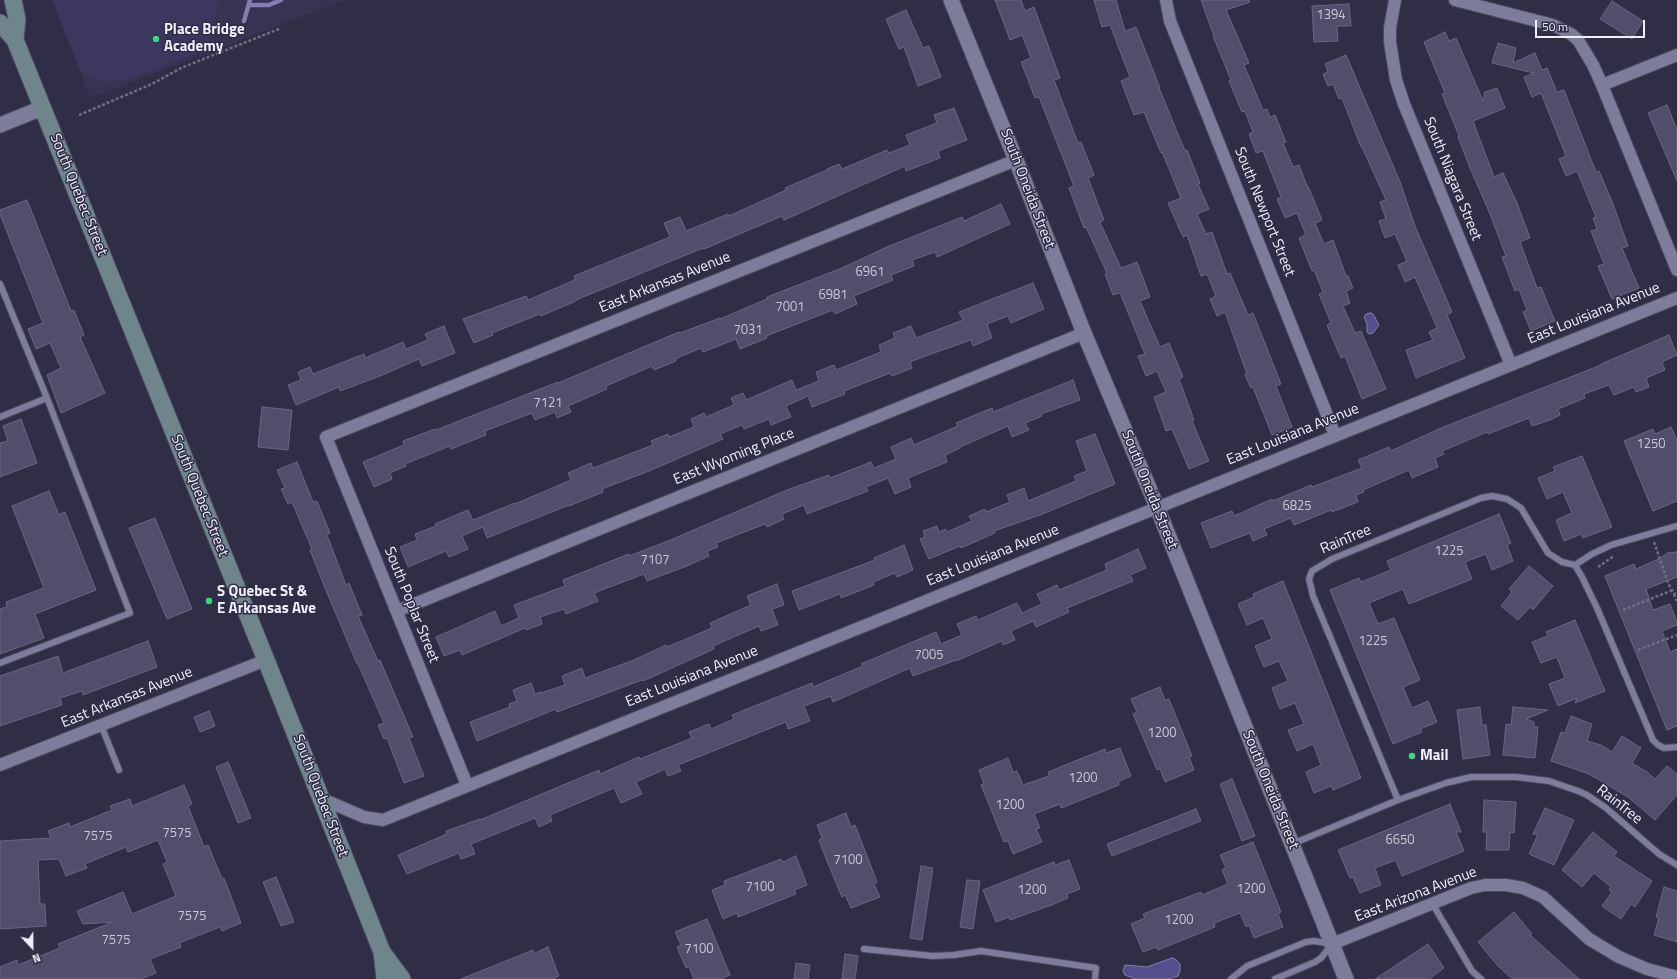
<!DOCTYPE html>
<style>
body{margin:0}
#map{position:relative;width:1677px;height:979px;overflow:hidden;background:#302e47;font-family:"Titillium Web",sans-serif}
canvas{display:block}
.north{position:absolute;left:12px;top:927px;width:40px;height:40px;-webkit-text-stroke:3px #302e47;paint-order:stroke;rotate:158deg;font-size:11px;font-weight:700;line-height:16px;text-align:center;color:#efeffd}
.north::after{content:'';display:block;margin:auto;width:14px;height:18px;background:#efeffd;clip-path:polygon(50% 0,100% 100%,50% 72%,0 100%)}
.scale{position:absolute;left:1535px;top:20px;width:110px;height:18px;box-sizing:border-box;border:2px solid #efeffd;border-top:0;padding-left:5px;font-size:12px;line-height:14px;white-space:nowrap;color:#efeffd;-webkit-text-stroke:3px #302e47;paint-order:stroke}
</style>
<div id="map">
<canvas width="1677" height="979"></canvas>
<div class="north">N</div>
<div class="scale">50 m</div>
</div>
<script>
const ctx = document.querySelector('canvas').getContext('2d');
ctx.lineJoin = 'round';
function paint(path, color) { ctx.fillStyle = color; ctx.fill(path, 'evenodd'); }
const poly = rows => new Path2D(rows.map(r => 'M' + r).join(''));
function strokePath(path, color, width, dash) { ctx.strokeStyle = color; ctx.lineWidth = width; ctx.lineCap = dash ? 'butt' : 'round'; ctx.setLineDash(dash || []); ctx.stroke(path); }
function label(font, color, halo, rows, align = 'center') {
  ctx.font = font + ' "Titillium Web",sans-serif'; ctx.lineWidth = 3; ctx.setLineDash([]); ctx.textBaseline = 'middle'; ctx.strokeStyle = halo; ctx.fillStyle = color; for (const [text, x, y, turn = 0] of rows) {
    ctx.save(); ctx.translate(x, y); ctx.rotate((+turn || 0) * Math.PI / 180); ctx.textAlign = isNaN(turn) ? turn : align; if (halo) ctx.strokeText(text, 0, 0); ctx.fillText(text, 0, 0); ctx.restore();
  }
}
paint(poly([
 [52,0,345,0,90,98]
]), '#363353');
paint(poly([
 [52,0,219,0,207,49,129,79,105,82,93,79,84,74,79,67]
]), '#3b375e');
const water = poly([
 [1370,313,1373,314,1379,325,1373,333,1369,334,1367,332,1367,324,1364,317,1366,314,1370,313],
 [1172,958,1175,959,1180,964,1180,971,1178,976,1168,979,1135,979,1125,975,1123,971,1125,965,1147,967,1172,958]
]);
paint(water, '#554e8c');
strokePath(water, '#837eae', 1);
strokePath(poly([
 [249,5,269,5,281,0],
 [244,21,250,0]
]), '#837eae', 4.5);
const building = poly([
 [995,0,1021,0,1025,11,1034,7,1060,78,1054,80,1078,143,1081,142,1094,175,1088,178,1104,220,1100,222,1121,268,1137,262,1150,297,1140,301,1160,347,1169,343,1183,377,1179,379,1194,420,1192,421,1209,461,1189,469,1172,429,1166,431,1154,397,1166,392,1157,371,1146,376,1138,356,1145,354,1120,293,1113,295,1105,274,1107,273,1086,227,1084,228,1069,188,1074,186,1039,97,1035,98,1021,62,1031,58,1022,35,1010,40,995,0],
 [1094,0,1116,0,1125,31,1136,27,1160,88,1159,88,1185,151,1187,150,1200,183,1198,184,1209,209,1197,214,1206,234,1212,232,1227,274,1230,273,1248,315,1253,313,1281,384,1276,386,1292,427,1272,435,1253,387,1251,388,1245,375,1247,374,1225,312,1217,316,1210,299,1216,296,1207,274,1201,276,1187,235,1183,237,1168,203,1181,198,1162,152,1161,153,1144,112,1134,115,1121,81,1130,77,1110,25,1102,27,1094,0],
 [1201,0,1249,0,1250,2,1226,10,1249,63,1244,65,1263,110,1267,109,1270,117,1275,115,1286,142,1283,143,1293,167,1299,165,1307,186,1308,186,1322,220,1315,223,1324,244,1333,240,1346,276,1348,276,1353,288,1346,291,1350,303,1343,306,1355,333,1361,331,1386,389,1362,399,1345,356,1341,358,1327,325,1331,323,1319,294,1323,292,1314,270,1312,271,1299,238,1306,235,1297,213,1285,218,1277,199,1281,197,1263,151,1256,153,1249,134,1253,132,1245,111,1242,112,1229,81,1231,80,1213,36,1214,36,1201,0],
 [1612,1,1643,21,1632,39,1600,19,1612,1],
 [1349,4,1351,26,1337,26,1338,41,1314,42,1312,6,1349,4],
 [906,10,923,48,929,46,941,77,918,86,904,47,899,49,886,19,906,10],
 [1445,32,1449,41,1456,38,1483,101,1485,92,1497,88,1505,108,1473,121,1494,177,1503,173,1517,203,1530,238,1520,242,1537,288,1541,287,1555,321,1531,331,1523,312,1527,310,1519,289,1515,291,1502,257,1506,256,1490,214,1470,168,1458,137,1459,136,1442,94,1445,93,1424,42,1445,32],
 [1498,43,1516,48,1513,63,1535,53,1542,70,1547,68,1557,92,1564,90,1596,172,1599,171,1613,204,1628,246,1622,248,1639,288,1612,299,1598,266,1604,264,1591,231,1597,229,1593,218,1596,217,1577,171,1566,176,1559,159,1566,156,1541,93,1532,97,1524,77,1534,73,1492,63,1498,43],
 [1346,55,1400,182,1415,226,1452,312,1447,315,1465,358,1416,378,1406,350,1433,340,1429,332,1437,328,1415,277,1405,282,1398,265,1407,261,1395,234,1385,238,1379,221,1386,219,1380,202,1386,200,1362,147,1361,147,1342,98,1339,99,1333,84,1328,86,1323,74,1328,72,1325,64,1346,55],
 [1667,105,1677,130,1677,181,1648,113,1667,105],
 [954,108,967,140,938,151,940,158,906,171,905,166,784,220,782,216,704,249,703,248,576,300,576,301,541,316,540,314,492,333,493,335,474,343,463,319,526,296,528,300,575,280,574,276,670,237,664,223,680,217,686,231,728,214,729,216,786,190,785,188,827,170,827,169,839,164,842,169,887,150,889,153,910,145,906,135,937,123,934,115,954,108],
 [27,200,71,311,74,310,84,335,80,337,105,393,61,413,47,375,61,368,50,343,36,349,28,329,43,323,0,214,0,210,27,200],
 [1001,204,1010,224,937,257,935,252,912,260,914,266,891,275,893,280,854,296,857,304,835,314,833,310,766,336,767,338,740,349,736,339,703,352,701,348,675,359,676,361,654,370,652,366,606,386,607,389,568,406,571,412,557,418,555,412,535,420,532,413,485,431,486,435,451,449,450,446,405,464,406,466,390,473,392,479,374,487,363,462,404,445,403,441,435,429,436,430,558,382,558,383,679,332,680,333,720,318,720,319,767,299,767,297,842,268,887,247,962,217,964,221,1001,204],
 [1033,283,1044,309,1011,323,1008,316,987,324,992,338,973,346,971,340,931,354,910,362,912,368,892,376,890,373,844,391,845,394,812,407,808,396,786,406,791,417,771,425,769,419,744,429,742,425,720,434,723,439,649,471,602,489,603,492,569,506,569,505,487,538,483,527,462,536,468,549,449,557,446,551,408,567,400,547,417,540,415,534,436,526,435,524,468,510,473,520,515,503,515,504,571,480,568,473,591,463,593,468,653,445,651,441,668,434,669,437,694,427,691,419,704,413,706,417,734,405,731,398,743,393,746,400,792,380,796,390,819,381,816,372,834,365,836,370,881,352,879,345,895,338,893,333,911,326,916,338,963,320,959,312,1033,283],
 [444,326,455,353,422,366,419,359,380,376,340,391,339,387,296,405,288,385,301,380,298,372,310,367,313,374,364,354,365,358,403,342,406,349,428,340,425,334,444,326],
 [1669,335,1677,355,1662,362,1665,370,1646,378,1649,387,1636,392,1634,387,1614,395,1609,385,1584,394,1585,398,1558,409,1560,415,1550,420,1532,426,1529,418,1488,434,1487,432,1442,451,1444,454,1435,458,1438,467,1412,478,1409,470,1363,490,1364,492,1356,495,1358,502,1332,512,1331,510,1294,525,1291,518,1264,529,1267,535,1253,541,1250,533,1211,548,1201,523,1232,511,1234,516,1272,499,1273,501,1311,485,1312,487,1362,468,1358,460,1389,447,1391,451,1441,428,1601,365,1601,364,1669,335],
 [1073,380,1080,400,1041,414,1042,416,1025,423,1029,430,1012,437,1008,426,960,447,960,448,945,455,947,462,908,478,911,487,895,494,888,478,866,487,868,491,807,514,804,505,782,514,784,519,767,527,765,524,716,543,718,547,707,551,709,556,687,566,647,581,644,574,594,593,598,601,566,614,564,609,540,617,542,624,526,630,525,628,462,655,460,650,444,656,436,637,495,611,501,626,519,618,514,605,565,586,563,580,629,554,629,556,668,541,787,490,829,475,830,478,871,462,874,468,896,459,891,447,911,438,914,445,958,426,956,423,992,408,993,412,1073,380],
 [262,407,292,410,288,450,258,447,262,407],
 [21,419,37,463,0,477,0,443,8,441,3,426,21,419],
 [1671,427,1677,441,1677,501,1653,511,1624,441,1653,429,1655,434,1671,427],
 [1095,434,1115,484,1040,515,994,531,995,533,961,548,960,546,929,559,920,539,925,537,923,531,937,526,939,532,946,529,947,532,972,521,969,516,985,509,986,512,1010,502,1007,495,1024,488,1028,501,1076,481,1074,476,1087,471,1076,441,1095,434],
 [1582,456,1612,527,1583,538,1581,534,1564,541,1556,520,1572,513,1563,492,1547,499,1538,478,1555,471,1553,467,1582,456],
 [297,462,313,502,317,501,330,533,327,535,346,585,349,583,362,615,358,616,378,661,380,660,413,737,409,738,424,776,404,783,387,738,384,739,378,725,384,723,358,664,357,664,323,583,310,550,312,549,292,502,288,504,281,489,285,488,277,470,297,462],
 [49,491,59,515,65,512,96,590,35,614,44,638,0,654,0,609,7,607,6,602,44,588,12,506,49,491],
 [1499,514,1511,543,1507,545,1513,561,1492,570,1486,554,1465,562,1472,579,1409,604,1403,589,1369,603,1378,624,1394,618,1420,680,1403,687,1412,708,1428,701,1437,722,1420,729,1422,732,1393,744,1330,590,1359,578,1361,582,1391,570,1387,561,1499,514],
 [155,518,192,609,167,619,129,528,155,518],
 [904,545,913,570,897,577,895,573,873,582,874,585,841,598,840,594,799,610,792,591,875,560,874,558,904,545],
 [1138,549,1146,568,1130,575,1133,581,1067,608,1069,612,1036,627,1033,621,1011,631,1015,640,1003,645,1002,641,956,661,956,660,913,676,910,668,833,702,831,696,804,706,810,721,788,729,786,722,678,765,681,771,668,776,665,769,636,782,642,794,621,803,614,788,550,815,552,821,539,827,535,818,471,844,475,854,461,859,459,853,407,874,398,855,447,834,446,831,480,819,480,820,599,770,600,774,639,757,640,759,692,738,689,732,709,724,711,729,734,719,732,715,812,683,813,687,863,666,861,664,936,632,941,644,962,635,957,624,976,616,978,620,1017,603,1022,613,1042,604,1037,594,1057,585,1059,590,1107,570,1105,564,1138,549],
 [1677,552,1677,577,1646,589,1653,610,1670,604,1677,622,1677,625,1662,631,1670,652,1677,649,1677,726,1667,730,1605,576,1634,564,1636,569,1661,558,1667,553,1677,552],
 [1529,566,1553,586,1533,610,1530,607,1518,620,1501,606,1512,592,1509,589,1529,566],
 [1283,581,1361,778,1333,790,1331,786,1314,793,1306,772,1321,765,1313,744,1297,751,1288,730,1304,724,1295,703,1280,709,1272,688,1288,681,1279,661,1264,667,1255,646,1272,639,1263,618,1247,625,1238,604,1254,597,1253,594,1283,581],
 [777,584,784,605,772,609,778,625,761,631,759,626,713,646,714,649,643,681,642,680,557,712,556,709,477,741,470,722,510,707,509,704,517,701,513,690,531,683,535,694,541,692,541,693,565,685,562,676,582,668,585,678,634,660,666,645,667,647,712,628,710,623,751,605,747,596,777,584],
 [1575,620,1605,691,1575,703,1577,698,1558,706,1549,684,1565,678,1557,657,1541,663,1532,642,1548,636,1546,632,1575,620],
 [148,641,157,667,83,695,82,691,60,698,62,705,0,726,0,676,58,656,63,673,148,641],
 [1160,687,1165,700,1169,699,1192,756,1189,757,1194,770,1165,782,1160,769,1157,770,1133,714,1137,712,1131,699,1160,687],
 [1480,707,1482,725,1486,725,1490,755,1463,759,1457,710,1480,707],
 [1513,707,1548,710,1526,719,1534,722,1534,727,1538,727,1535,758,1503,755,1506,724,1511,725,1513,707],
 [209,711,215,726,200,732,194,717,209,711],
 [1571,716,1592,724,1587,741,1601,745,1612,752,1622,736,1641,748,1632,763,1647,772,1655,779,1667,766,1677,774,1677,795,1655,820,1628,797,1589,774,1551,761,1561,732,1565,733,1571,716],
 [1120,748,1131,776,1118,782,1119,785,1099,793,1061,808,1060,804,1034,814,1040,828,1036,829,1042,842,1013,854,1008,841,1004,842,990,807,981,785,984,784,979,770,1008,758,1013,772,1017,771,1023,785,1049,776,1048,772,1105,749,1106,753,1120,748],
 [228,762,251,818,238,823,216,767,228,762],
 [1232,779,1255,836,1242,841,1220,784,1232,779],
 [184,785,192,804,188,806,204,847,208,845,222,879,224,878,241,923,222,931,220,927,179,943,181,947,150,959,156,973,141,979,0,979,0,967,17,960,18,965,60,948,58,944,113,922,83,924,77,911,123,892,132,914,176,896,163,864,167,862,158,840,128,852,126,847,85,864,87,868,66,876,59,859,38,860,40,904,45,904,46,926,0,929,0,841,51,838,48,831,69,823,70,827,112,810,110,806,130,799,132,806,184,785],
 [1484,800,1516,802,1514,833,1510,832,1509,850,1486,850,1487,832,1483,832,1484,800],
 [1450,804,1461,832,1456,832,1464,851,1402,876,1396,860,1375,868,1381,885,1360,893,1353,877,1350,878,1338,850,1450,804],
 [1545,808,1574,820,1554,865,1529,854,1538,834,1533,834,1545,808],
 [1196,809,1201,821,1112,856,1107,844,1196,809],
 [846,813,851,827,855,825,877,882,874,884,880,897,851,908,845,895,842,897,827,861,819,840,822,838,817,825,846,813],
 [1593,832,1617,852,1614,856,1652,881,1635,907,1631,904,1621,919,1602,906,1612,892,1609,890,1611,887,1594,873,1582,887,1562,870,1593,832],
 [1253,842,1281,912,1278,914,1283,927,1254,938,1249,925,1246,927,1240,913,1214,923,1215,927,1158,950,1156,947,1143,952,1131,924,1145,918,1143,914,1201,892,1202,895,1228,884,1222,870,1226,868,1220,855,1253,842],
 [796,856,807,885,794,890,796,894,738,917,737,913,723,919,712,890,725,885,724,881,781,859,783,862,796,856],
 [1069,860,1080,889,1067,894,1068,898,1054,904,1010,920,1009,917,996,922,983,890,1054,862,1055,865,1069,860],
 [921,866,933,868,922,940,910,938,921,866],
 [276,877,294,922,281,926,263,882,276,877],
 [967,880,980,881,973,929,960,927,967,880],
 [1664,887,1677,891,1677,942,1654,935,1659,918,1656,917,1664,887],
 [1514,912,1532,934,1530,935,1579,979,1512,979,1498,966,1478,942,1514,912],
 [707,919,730,975,721,979,694,979,689,967,686,968,677,947,681,945,675,932,707,919],
 [1428,944,1444,968,1429,979,1375,979,1428,944],
 [548,947,559,976,552,979,461,979,533,950,535,953,548,947],
 [845,954,858,956,855,979,842,979,845,954],
 [796,963,810,965,808,979,794,979,796,963]
]);
paint(building, '#504e6a');
strokePath(building, '#686683', 1);
const service = poly([
 [0,284,47,398,130,613,0,663],
 [0,417,47,398],
 [1575,565,1582,577,1597,608,1653,740,1658,745,1664,748,1677,747],
 [101,725,119,770],
 [1398,800,1313,596,1309,579,1312,571,1332,559,1481,498,1492,496,1507,499,1521,508,1548,553,1562,562,1575,565,1592,554,1611,545,1677,526],
 [1292,844,1398,800,1446,783,1471,777,1516,777,1549,781,1578,791,1587,795,1606,808,1659,854,1677,865],
 [1432,903,1472,971,1481,979],
 [864,949,933,956,954,955,981,951,1096,968,1095,979],
 [1231,979,1247,966,1306,942,1314,941,1332,944,1321,958,1315,962,1275,979]
]);
const minor = poly([
 [1166,0,1170,21,1335,435],
 [1395,0,1390,28,1390,42,1396,80,1404,104,1511,365],
 [1455,0,1553,25,1571,34,1578,40,1593,65,1602,85,1677,270],
 [1602,85,1677,55],
 [397,611,1084,333],
 [0,765,266,660],
 [467,785,326,437,1016,160],
 [320,798,364,817,383,820,1677,298],
 [1332,944,1471,888,1485,885,1506,885,1523,888,1543,897,1589,939,1619,957,1647,969,1677,977]
]);
const tertiary = poly([
 [951,0,1016,160,1084,333,1157,507,1346,979],
 [0,125,42,108]
]);
const secondary = poly([
 [13,0,17,19,15,40],
 [0,23,15,40,266,660,382,952,385,979],
 [382,952,402,979]
]);
strokePath(service, '#4c495f', 8);
strokePath(minor, '#4c495f', 14);
strokePath(tertiary, '#4c495f', 17);
strokePath(secondary, '#4c495f', 19);
strokePath(poly([
 [79,115,152,84,181,68,279,29],
 [1654,542,1668,583,1674,594,1677,593],
 [1598,567,1614,556],
 [1674,594,1677,601],
 [1623,610,1673,590],
 [1638,650,1677,635]
]), '#706e84', 2.5, [3, 2]);
strokePath(service, '#7d7c9a', 6);
strokePath(minor, '#7d7c9a', 12);
strokePath(tertiary, '#7d7c9a', 15);
strokePath(secondary, '#6e858b', 17);
for (const [x, y, r, color] of [
 [156,39,4,"#39d87f"],
 [209,601,4,"#39d87f"],
 [1412,756,4,"#39d87f"]
]) { const dot = new Path2D(); dot.arc(x, y, r, 0, 2 * Math.PI); ctx.fillStyle = color; ctx.fill(dot); strokePath(dot, '#302e47', 1.5); }
label('13px', '#c7c7d8', null, [
 ["1394",1331,16],
 ["6961",870,273],
 ["6981",833,296],
 ["7001",790,308],
 ["7031",748,331],
 ["7121",548,404],
 ["1250",1651,445],
 ["6825",1297,507],
 ["1225",1449,552],
 ["7107",655,561],
 ["1225",1373,642],
 ["7005",929,656],
 ["1200",1162,734],
 ["1200",1083,779],
 ["1200",1010,806],
 ["7575",177,834],
 ["7575",98,837],
 ["6650",1400,841],
 ["7100",848,861],
 ["7100",760,888],
 ["1200",1251,890],
 ["1200",1032,891],
 ["7575",192,917],
 ["1200",1179,921],
 ["7575",116,941],
 ["7100",699,950]
]);
label('bold 15px', '#efeffd', '#302e47', [
 ["Place Bridge",164,30],
 ["Academy",164,47],
 ["S Quebec St &",217,592],
 ["E Arkansas Ave",217,609],
 ["Mail",1420,756]
], 'left');
label('15px', '#efeffd', '#302e47', [
 ["South Niagara Street",1452,179,68],
 ["South Oneida Street",1027,189,69],
 ["South Quebec Street",78,195,68],
 ["South Newport Street",1264,212,68],
 ["East Arkansas Avenue",665,283,-22],
 ["East Louisiana Avenue",1594,314,-22],
 ["East Louisiana Avenue",1293,435,-22],
 ["East Wyoming Place",734,457,-22],
 ["South Oneida Street",1149,490,68],
 ["South Quebec Street",199,496,68],
 ["RainTree",1346,540,-23],
 ["East Louisiana Avenue",993,556,-22],
 ["South Poplar Street",411,605,68],
 ["East Louisiana Avenue",692,677,-22],
 ["East Arkansas Avenue",127,698,-22],
 ["South Oneida Street",1270,790,68],
 ["South Quebec Street",320,796,69],
 ["RainTree",1619,805,38],
 ["East Arizona Avenue",1416,895,-21]
]);
</script>
